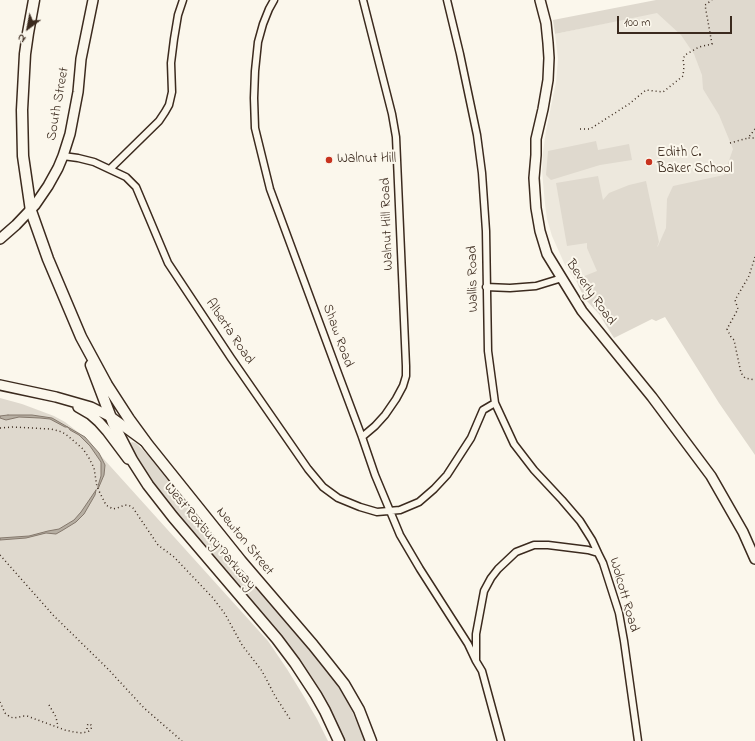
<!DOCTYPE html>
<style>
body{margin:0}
#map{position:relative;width:755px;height:741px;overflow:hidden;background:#fbf7ec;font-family:"Indie Flower",sans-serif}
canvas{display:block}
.north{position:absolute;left:8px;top:8px;width:40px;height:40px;-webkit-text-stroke:3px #fbf7ec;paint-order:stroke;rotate:212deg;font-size:11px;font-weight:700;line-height:16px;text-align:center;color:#3b2a1e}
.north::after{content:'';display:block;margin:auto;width:14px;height:18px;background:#3b2a1e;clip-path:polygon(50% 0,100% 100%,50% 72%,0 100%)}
.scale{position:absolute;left:617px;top:16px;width:115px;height:18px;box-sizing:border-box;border:2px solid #3b2a1e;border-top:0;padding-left:5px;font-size:12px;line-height:14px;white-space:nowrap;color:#3b2a1e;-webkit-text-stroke:3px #fbf7ec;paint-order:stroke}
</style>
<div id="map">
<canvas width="755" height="741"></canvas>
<div class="north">N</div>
<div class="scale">100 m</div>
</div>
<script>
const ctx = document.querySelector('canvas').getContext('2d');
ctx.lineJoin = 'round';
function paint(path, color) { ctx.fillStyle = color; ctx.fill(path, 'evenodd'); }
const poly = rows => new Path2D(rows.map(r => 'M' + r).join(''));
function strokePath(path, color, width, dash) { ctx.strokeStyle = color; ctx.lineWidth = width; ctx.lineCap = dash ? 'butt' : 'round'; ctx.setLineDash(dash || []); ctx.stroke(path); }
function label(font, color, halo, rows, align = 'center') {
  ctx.font = font + ' "Indie Flower",sans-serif'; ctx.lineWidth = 4; ctx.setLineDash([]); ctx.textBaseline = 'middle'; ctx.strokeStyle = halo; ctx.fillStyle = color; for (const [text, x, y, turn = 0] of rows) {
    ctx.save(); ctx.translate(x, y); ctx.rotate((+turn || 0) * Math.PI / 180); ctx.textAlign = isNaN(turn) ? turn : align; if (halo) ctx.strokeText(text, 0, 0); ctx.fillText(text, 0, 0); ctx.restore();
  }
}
paint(poly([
 [712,0,755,237,656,321,652,319,584,293,565,265,552,236,547,219,545,204,542,171,543,152,546,131,556,82,558,59,555,34]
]), '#ede8dd');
paint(poly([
 [656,0,755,0,755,455,719,403,665,317,656,321,652,319,614,338,599,314,585,299,578,285,577,279,597,271,587,248,587,243,567,246,556,183,598,176,603,200,609,193,629,185,646,181,659,242,657,247,658,246,666,228,667,199,673,186,724,175,733,149,719,115,703,89,702,75,694,54,681,35,657,13,555,34,553,20],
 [596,141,598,150,629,144,632,160,600,165,551,180,546,175,548,151],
 [0,398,22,404,54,416,65,422,83,436,268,641,287,669,303,695,317,719,328,741,0,741],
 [132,442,136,443,159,466,332,676,350,707,365,741,344,741,329,709,301,663,289,647,154,487,129,446,130,444]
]), '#dfd9ce');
const water = poly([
 [8,415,32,415,52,418,85,437,99,453,105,465,104,475,98,489,98,486,101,476,101,462,90,446,79,435,70,430,68,427,65,427,50,419,40,418,19,417,6,420,0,418,0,416,8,415],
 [96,490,95,495,84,514,76,522,63,530,56,534,46,533,26,538,0,540,0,538,29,536,48,531,59,529,74,520,81,512,96,490]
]);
paint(water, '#b6aea2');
strokePath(water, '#85796d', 1);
const street = poly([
 [274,0,269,9,263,24,258,42,255,71,254,98,255,128,270,189,338,373,362,437,375,475,400,535,420,569,468,644,476,661],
 [63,156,78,158,94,162,126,177,136,187,168,263,231,358,308,469,323,487,338,498,360,507,377,512,400,510,419,502,434,489,447,475,471,438,483,410,495,403,488,351,486,231,482,173,477,135,460,54,447,0],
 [110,169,159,121,165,112,169,105,172,92,171,63,174,39,178,15,183,0],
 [486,287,510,288,536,286,562,278],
 [495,403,514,444,534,470,562,500,580,521,592,540,598,553],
 [362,437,375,426,385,415,396,399,403,386,406,376,406,366,396,137,392,114,363,0],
 [501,741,482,671,476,661,476,634,484,591,491,578,498,569,516,552,534,545,548,545,588,550,598,553,603,563,619,613,624,641,638,741]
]);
const secondary = poly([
 [540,0,546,23,548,43,549,58,548,80,543,109,536,139,536,155,534,178,536,208,540,231,547,254,582,311,652,397,711,476,743,532,755,559],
 [0,239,16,225,35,205,48,186,58,168,63,156,70,134,78,92,81,59,93,0],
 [0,385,56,397,91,407,111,417,144,441],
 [78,407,90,414,99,422,107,431,128,459]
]);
const primary = poly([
 [34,0,28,33,25,54,22,110,23,156,31,211,48,259,81,337,107,385,129,419,148,445,241,561,313,645,329,665,344,684,359,710,371,741],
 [91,365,113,423,132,460,148,485,173,517,277,639,295,663,316,695,325,711,339,741]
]);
strokePath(street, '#3b2a1e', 9);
strokePath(secondary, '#3b2a1e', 12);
strokePath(primary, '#3b2a1e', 13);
strokePath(poly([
 [580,129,590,129,629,104,646,90,663,92,683,76,684,66,683,59,685,55,699,47,712,44,705,5,712,0],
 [755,129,748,138,755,138],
 [730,143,748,138],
 [755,257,749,276,735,300,738,309,727,329,731,337,734,340,741,373,745,378,755,380],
 [0,428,13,427,51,429,62,432,68,436,83,449,89,458,94,468,97,487,106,505,113,509,117,508,125,505,130,506,133,508,158,545,174,557,213,598,225,614,242,645,262,671,275,696,290,719],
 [0,555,54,616,108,669,144,708,182,741],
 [0,702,5,713,10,717,14,718,24,716,27,716,65,730,74,732,82,733,87,732,89,731,91,729,92,726,90,724,88,724,87,726,87,732],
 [49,705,56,717,58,727]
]), '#3b2a1e', 1.5, [1, 3]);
strokePath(street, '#fbf7ec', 6);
strokePath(secondary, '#fbf7ec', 9);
strokePath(primary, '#fbf7ec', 10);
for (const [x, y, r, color] of [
 [329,160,4,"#c8321e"],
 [649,162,4,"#c8321e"]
]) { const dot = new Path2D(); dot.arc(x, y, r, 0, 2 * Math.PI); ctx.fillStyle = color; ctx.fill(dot); strokePath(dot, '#fbf7ec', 1.5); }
label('14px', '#3b2a1e', '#fbf7ec', [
 ["South Street",59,104,-80],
 ["Walnut Hill Road",388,224,-92],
 ["Wallis Road",474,279,-91],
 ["Beverly Road",590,293,55],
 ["Alberta Road",229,332,56],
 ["Shaw Road",337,336,70],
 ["West Roxbury Parkway",209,537,50],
 ["Newton Street",244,542,51],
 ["Wolcott Road",623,595,74]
]);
label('14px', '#3b2a1e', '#fbf7ec', [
 ["Edith C.",657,154],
 ["Baker School",657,170],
 ["Walnut Hill",337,160]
], 'left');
</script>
